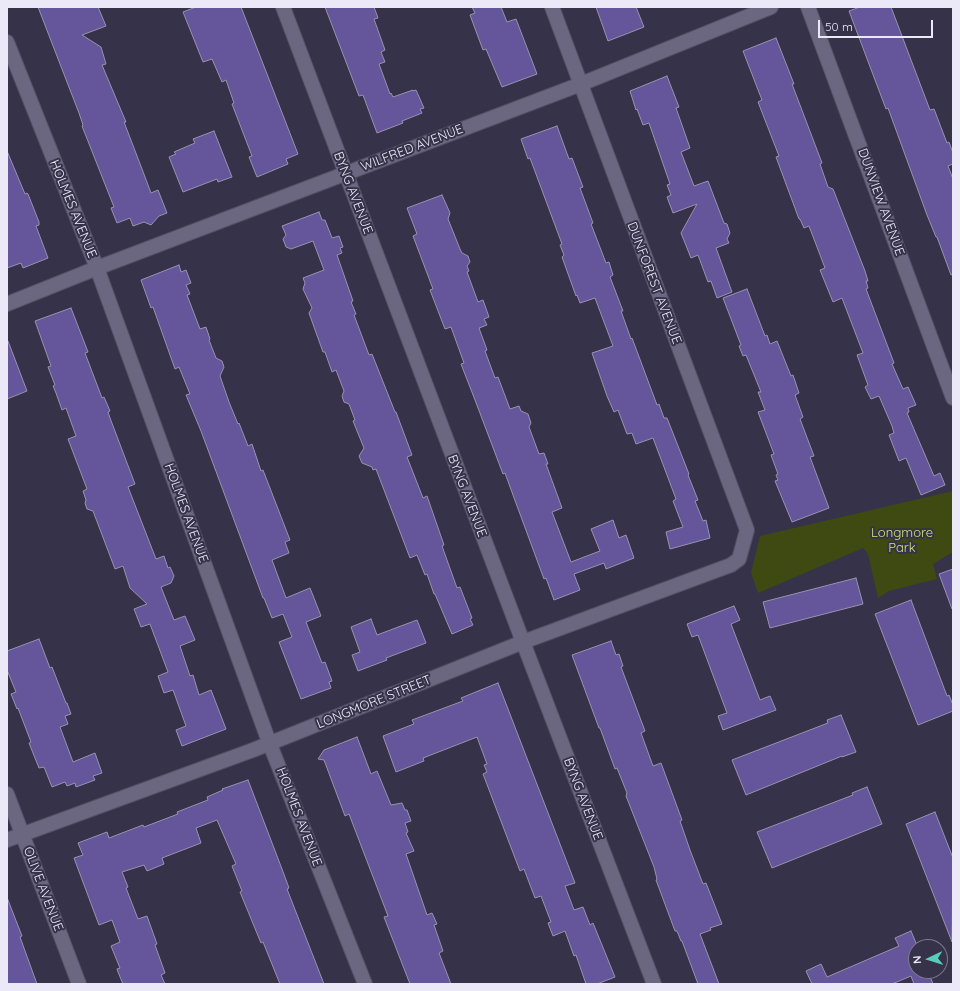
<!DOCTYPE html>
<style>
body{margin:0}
#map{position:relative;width:960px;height:991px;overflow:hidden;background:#363249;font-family:Quicksand,sans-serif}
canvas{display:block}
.frame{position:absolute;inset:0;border:8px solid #ebe9f8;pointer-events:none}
.north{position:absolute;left:908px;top:939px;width:40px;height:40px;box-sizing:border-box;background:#363249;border:1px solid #7e7b8f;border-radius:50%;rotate:266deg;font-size:11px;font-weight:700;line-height:16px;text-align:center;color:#ebe9f8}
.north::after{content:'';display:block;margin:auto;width:14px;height:18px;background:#59cebe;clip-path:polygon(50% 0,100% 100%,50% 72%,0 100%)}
.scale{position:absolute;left:818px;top:20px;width:115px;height:18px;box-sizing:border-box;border:2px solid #ebe9f8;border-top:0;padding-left:5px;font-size:12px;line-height:14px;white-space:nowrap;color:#ebe9f8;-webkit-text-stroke:3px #363249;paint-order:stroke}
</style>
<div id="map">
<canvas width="960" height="991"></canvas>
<div class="frame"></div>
<div class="north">N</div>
<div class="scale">50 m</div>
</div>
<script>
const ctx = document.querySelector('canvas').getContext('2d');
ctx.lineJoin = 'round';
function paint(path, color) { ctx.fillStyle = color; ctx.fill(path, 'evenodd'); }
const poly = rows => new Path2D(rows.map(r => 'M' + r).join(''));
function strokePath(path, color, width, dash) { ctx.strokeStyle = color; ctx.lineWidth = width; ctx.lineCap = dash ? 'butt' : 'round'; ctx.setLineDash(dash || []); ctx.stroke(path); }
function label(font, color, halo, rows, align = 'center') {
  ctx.font = font + ' Quicksand,sans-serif'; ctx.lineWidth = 4; ctx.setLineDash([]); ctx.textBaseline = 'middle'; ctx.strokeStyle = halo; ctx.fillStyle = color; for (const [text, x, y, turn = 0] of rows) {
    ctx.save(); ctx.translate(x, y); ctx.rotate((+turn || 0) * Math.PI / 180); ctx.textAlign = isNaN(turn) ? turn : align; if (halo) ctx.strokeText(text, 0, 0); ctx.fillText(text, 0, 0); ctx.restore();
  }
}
paint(poly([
 [953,491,953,552,933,564,937,579,889,591,878,598,868,554,863,548,758,593,751,573,760,536]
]), '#3e4a11');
const building = poly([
 [38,7,98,7,106,26,82,35,101,47,106,64,102,65,126,122,124,122,142,169,151,193,158,190,167,213,159,216,151,225,144,222,133,226,130,218,117,223,111,208,114,207,82,126,83,125,79,113,38,7],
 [196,7,241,7,298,154,286,159,288,164,257,177,249,157,252,156,232,104,234,103,226,80,222,82,212,59,203,62,183,12,196,7],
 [325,7,374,7,378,18,374,19,385,50,381,52,385,62,379,64,390,94,391,93,393,97,413,90,413,91,416,90,424,108,420,109,422,113,402,121,403,123,377,133,363,95,359,96,351,75,325,7],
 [472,7,501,7,507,22,516,19,537,74,502,87,486,49,483,50,470,15,475,13,472,7],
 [596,7,636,7,644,27,608,41,596,7],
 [860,7,891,7,930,110,934,109,947,143,949,142,953,153,953,164,948,166,953,179,953,274,951,275,937,237,936,237,927,215,888,108,886,109,849,11,860,7],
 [776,38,794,84,792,84,822,163,820,164,828,187,833,189,865,271,868,281,866,281,868,288,866,289,894,363,892,364,903,389,908,387,916,405,908,408,909,412,907,413,934,476,940,473,945,485,921,495,906,458,899,461,889,435,894,433,892,426,879,396,871,399,865,387,868,385,857,355,863,353,842,298,833,302,820,270,825,268,809,226,804,228,800,219,799,219,776,157,779,156,758,102,762,100,743,51,776,38],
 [667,76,679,107,676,108,690,148,681,152,694,186,708,181,724,223,727,224,730,233,727,239,729,243,716,248,732,292,717,298,711,281,708,282,698,255,691,258,681,233,697,204,673,213,667,197,671,195,667,185,670,184,649,123,643,125,637,109,636,110,630,91,667,76],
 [557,126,569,159,572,158,583,187,580,188,593,223,591,224,606,263,609,262,613,275,610,277,623,311,621,311,631,339,632,338,657,405,659,404,664,418,667,418,689,474,688,475,698,500,695,501,703,521,706,520,710,538,670,549,666,532,683,527,673,501,676,499,653,438,636,444,632,433,627,434,618,410,614,412,607,396,592,353,613,346,595,298,580,303,577,295,576,296,562,257,564,255,560,245,562,244,530,158,528,159,521,139,557,126],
 [214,131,232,177,218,182,217,179,183,192,169,157,176,154,174,152,195,143,193,139,214,131],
 [7,151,25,194,27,193,28,194,39,222,39,225,36,226,48,258,23,268,21,263,7,268,7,151],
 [442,195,450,213,448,219,460,249,462,253,468,256,470,262,467,266,469,271,467,272,478,302,483,300,489,317,484,319,487,325,479,328,487,350,485,351,495,378,498,377,510,409,519,406,521,411,528,414,531,423,529,427,539,454,544,453,548,464,546,464,562,508,552,512,571,562,600,551,591,529,613,520,619,538,626,535,634,558,606,569,604,563,574,574,580,590,554,600,546,578,544,579,513,495,505,473,503,474,475,400,461,364,464,363,451,327,445,329,430,290,433,289,413,236,417,234,407,208,442,195],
 [319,212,322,220,325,220,332,238,339,236,343,247,340,248,342,253,337,255,353,301,351,302,356,314,354,315,369,355,372,354,395,412,396,412,412,455,407,457,423,498,427,496,444,545,442,546,457,588,460,587,472,618,470,619,473,625,452,634,435,594,434,594,427,574,425,575,417,555,410,558,376,469,373,470,372,467,362,463,359,456,364,448,353,421,355,420,349,404,344,402,342,396,344,391,336,370,332,372,325,352,323,352,309,313,312,308,303,289,305,283,303,278,324,270,313,241,291,249,286,247,283,239,286,235,282,226,319,212],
 [179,265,181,272,186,270,191,283,186,285,190,294,187,295,200,329,206,327,210,339,209,340,216,358,222,361,224,367,220,376,229,402,238,424,239,423,248,446,252,444,261,471,263,470,290,540,285,542,289,553,272,560,286,598,310,588,321,616,306,622,322,663,325,662,332,681,329,682,331,688,301,699,279,642,292,637,283,614,272,618,264,598,263,598,201,431,186,395,190,394,179,367,175,369,153,307,151,308,141,280,179,265],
 [747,289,765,336,767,335,770,344,777,341,791,376,793,375,799,393,795,395,803,417,800,419,814,456,810,457,829,508,792,522,775,481,778,480,776,475,778,474,771,455,774,454,758,412,765,410,758,392,761,392,746,355,743,356,739,346,741,345,723,298,747,289],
 [71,308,88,352,85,353,102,398,104,397,110,411,108,412,110,418,135,484,128,487,156,559,164,556,168,568,170,567,174,576,171,583,161,587,174,620,185,616,195,640,180,646,190,676,193,675,199,695,211,690,226,729,182,746,176,730,186,726,173,690,164,693,158,676,168,672,150,624,141,627,134,609,147,604,130,588,123,566,115,569,93,511,87,509,85,503,86,500,83,491,87,489,68,439,76,436,66,408,62,410,56,393,53,386,55,385,48,367,51,366,35,321,71,308],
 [7,341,8,341,27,391,7,399,7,341],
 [953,569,953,609,952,609,939,574,953,569],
 [856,578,863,604,770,628,763,602,856,578],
 [911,600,947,696,949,695,953,705,953,711,918,725,875,614,911,600],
 [734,606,740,620,731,624,760,700,770,696,776,710,723,730,718,716,727,713,698,635,692,637,687,624,734,606],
 [371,619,377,635,417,620,426,643,386,658,387,660,358,671,352,655,360,652,351,627,371,619],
 [39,639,50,668,52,667,66,703,67,703,71,714,65,716,68,724,60,727,73,762,95,753,102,773,93,776,95,780,76,787,75,783,67,786,65,782,52,787,44,767,39,768,29,743,31,742,18,708,17,709,11,694,16,692,7,670,7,651,39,639],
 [611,641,616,655,619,654,623,666,621,667,645,731,641,733,653,766,661,763,682,820,680,821,690,850,703,884,706,883,722,924,710,928,711,930,700,934,719,984,698,984,682,941,681,941,677,931,675,931,656,880,657,879,654,867,626,796,627,793,617,768,615,769,600,728,599,728,572,655,611,641],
 [498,683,575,883,565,886,574,910,583,907,590,925,593,923,615,977,597,984,586,984,576,955,574,956,565,931,553,936,548,923,551,922,541,896,535,898,524,869,520,871,483,774,487,772,484,765,487,764,477,737,423,758,424,761,396,772,383,736,414,724,412,720,463,701,461,698,498,683],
 [841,715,856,752,842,757,842,756,746,795,732,760,828,723,827,720,841,715],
 [357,737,371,774,377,771,391,805,402,803,405,810,407,810,411,821,405,823,408,832,406,833,414,851,406,854,427,915,432,913,437,924,434,925,443,951,439,953,451,984,410,984,384,917,388,916,349,814,345,816,324,760,318,759,324,750,357,737],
 [248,780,282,869,289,888,287,889,324,984,280,984,263,942,261,943,240,892,242,891,232,866,236,864,217,820,196,828,201,843,162,858,164,864,147,871,144,865,122,872,128,887,126,888,138,919,147,916,157,944,155,945,165,973,161,975,165,984,123,984,118,972,117,969,120,968,111,946,120,942,112,920,99,925,74,858,83,855,78,843,107,832,109,838,143,825,144,827,178,814,177,812,208,800,207,797,223,790,222,789,248,780],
 [867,787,882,824,772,868,757,832,853,795,852,793,867,787],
 [935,812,953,858,952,942,906,824,935,812],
 [8,900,22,936,20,937,37,984,7,984,7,901,8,900],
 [911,931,916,943,916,971,928,971,933,984,914,984,911,976,892,984,810,984,812,984,806,971,821,964,827,977,899,946,895,938,911,931]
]);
paint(building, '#65559a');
strokePath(building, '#9893af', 1);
const minor = poly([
 [283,7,523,642,654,984],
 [808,7,953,398],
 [7,42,97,268,269,742,365,984],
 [7,304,97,268,581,84,771,7],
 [7,794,79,984],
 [7,840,253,750,523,642,731,565,739,559,747,530,552,7]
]);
strokePath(minor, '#534f63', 16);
strokePath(minor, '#6b6781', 14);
label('13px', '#ebe9f8', '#363249', [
 ["WILFRED AVENUE",412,148,-21],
 ["BYNG AVENUE",353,193,69],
 ["DUNVIEW AVENUE",881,202,70],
 ["HOLMES AVENUE",73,209,68],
 ["DUNFOREST AVENUE",654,283,69],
 ["BYNG AVENUE",467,496,69],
 ["HOLMES AVENUE",186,513,70],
 ["LONGMORE STREET",374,702,-22],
 ["BYNG AVENUE",583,799,69],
 ["HOLMES AVENUE",299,817,69],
 ["OLIVE AVENUE",43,889,69]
]);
label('13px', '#cce679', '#363249', [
 ["Longmore",902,533],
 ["Park",902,548]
]);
</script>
